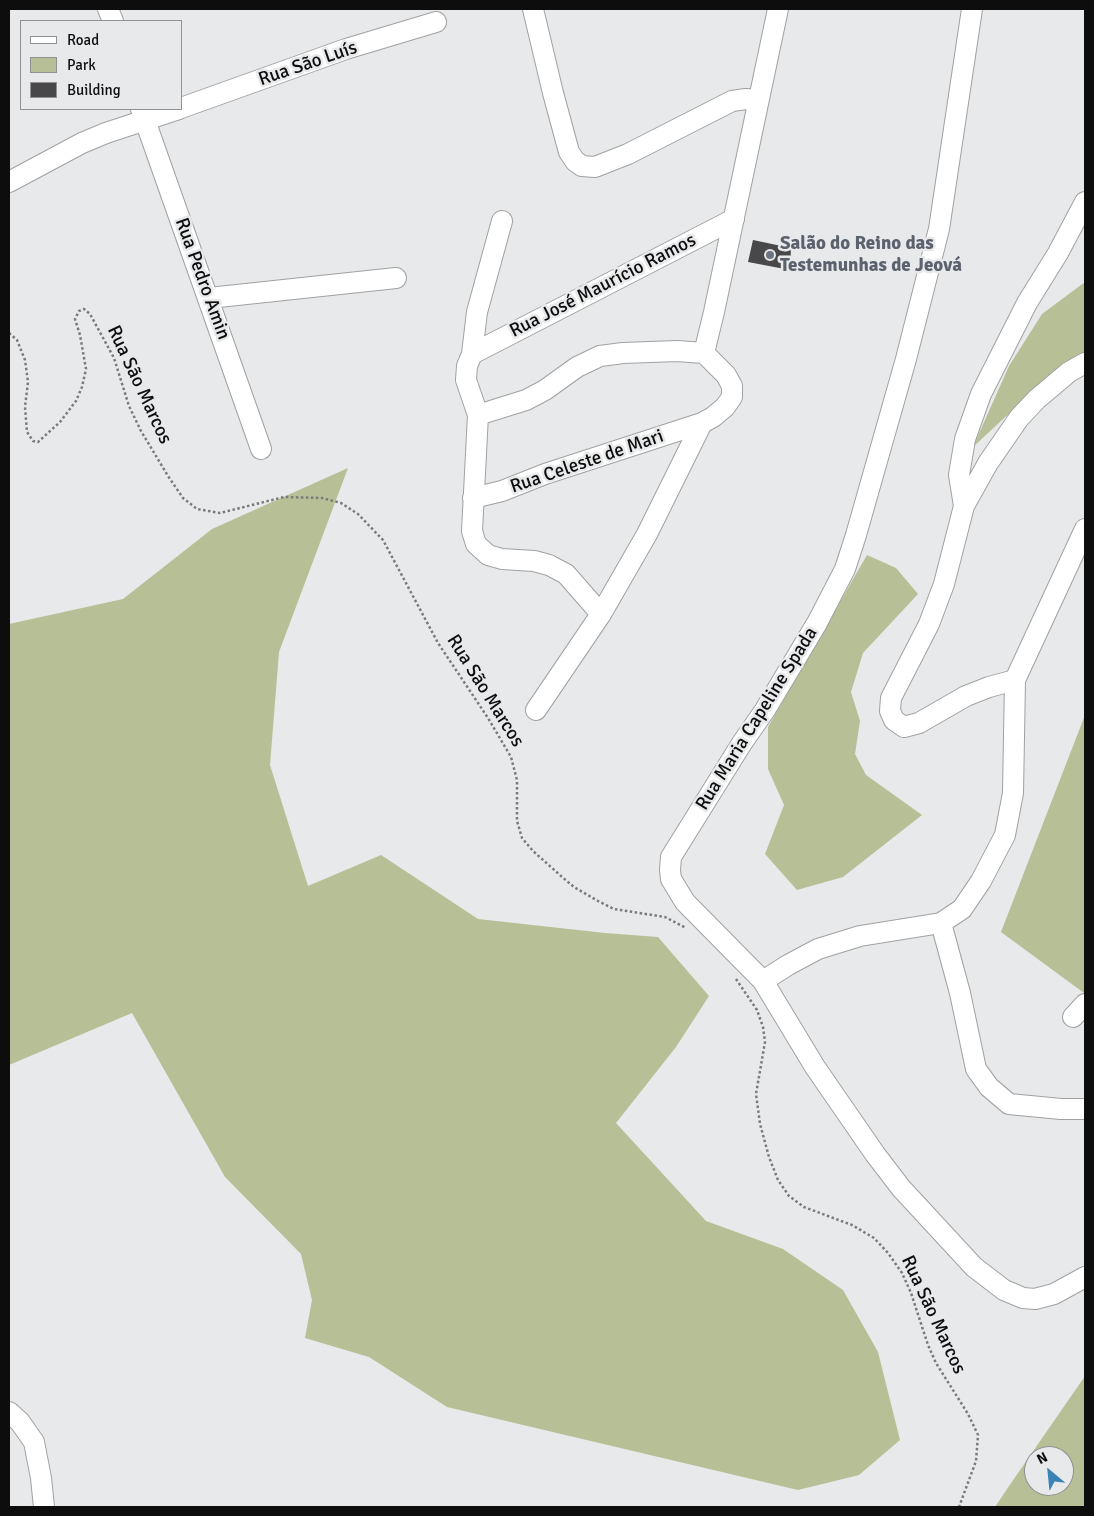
<!DOCTYPE html>
<meta charset="utf-8">
<style>
body{margin:0}
#map{position:relative;width:1094px;height:1516px;overflow:hidden;background:#e8e9ea;font-family:Signika,sans-serif}
canvas{display:block}
.frame{position:absolute;inset:0;border:10px solid #0d0d0e;pointer-events:none}
.legend{position:absolute;left:20px;top:20px;width:162px;height:90px;box-sizing:border-box;background:#e8e9ea;border:1px solid #909192;margin:0;padding:6px 9px;list-style:none;font-size:15px;color:#0d0d0e}
.legend li{display:flex;align-items:center;gap:10px;height:25px}
.legend b{width:25px;border:1px solid #909192}
.north{position:absolute;left:1024px;top:1446px;width:50px;height:50px;box-sizing:border-box;background:#e8e9ea;border:1px solid #909192;border-radius:50%;rotate:332deg;font-size:14px;font-weight:700;line-height:20px;text-align:center;color:#0d0d0e}
.north::after{content:'';display:block;margin:auto;width:18px;height:22px;background:#3983b7;clip-path:polygon(50% 0,100% 100%,50% 72%,0 100%)}
</style>
<div id="map">
<canvas width="1094" height="1516"></canvas>
<div class="frame"></div>
<ul class="legend">
<li><b style="height:6px;background:#fff"></b>Road</li>
<li><b style="height:14px;background:#b7bf96"></b>Park</li>
<li><b style="height:14px;background:#48484a"></b>Building</li>
</ul>
<div class="north">N</div>
</div>
<script>
const ctx = document.querySelector('canvas').getContext('2d');
ctx.lineJoin = 'round';
function paint(path, color) { ctx.fillStyle = color; ctx.fill(path, 'evenodd'); }
const poly = rows => new Path2D(rows.map(r => 'M' + r).join(''));
function strokePath(path, color, width, dash) { ctx.strokeStyle = color; ctx.lineWidth = width; ctx.lineCap = dash ? 'butt' : 'round'; ctx.setLineDash(dash || []); ctx.stroke(path); }
function label(font, color, halo, rows, align = 'center') {
  ctx.font = font + ' Signika,sans-serif'; ctx.lineWidth = 5; ctx.setLineDash([]); ctx.textBaseline = 'middle'; ctx.strokeStyle = halo; ctx.fillStyle = color; for (const [text, x, y, turn = 0] of rows) {
    ctx.save(); ctx.translate(x, y); ctx.rotate((+turn || 0) * Math.PI / 180); ctx.textAlign = isNaN(turn) ? turn : align; if (halo) ctx.strokeText(text, 0, 0); ctx.fillText(text, 0, 0); ctx.restore();
  }
}
paint(poly([
 [1085,282,1085,352,1059,367,973,447,1009,366,1042,314],
 [348,468,279,652,270,765,308,886,381,855,478,919,605,933,658,937,709,996,676,1047,616,1123,706,1221,783,1249,843,1290,878,1352,900,1440,859,1475,798,1490,447,1407,369,1357,305,1338,312,1300,301,1254,225,1177,132,1013,9,1065,9,624,123,599,212,529],
 [867,555,896,568,918,594,863,653,851,692,860,721,855,754,866,775,922,815,843,877,797,890,765,854,784,805,768,769,768,727],
 [1085,715,1085,991,1084,993,1001,932],
 [1085,1376,1085,1507,995,1507,1007,1489],
 [1034,1456,1064,1456,1064,1486,1034,1486]
]), '#b7bf96');
paint(poly([
 [753,240,791,248,790,270,748,262]
]), '#48484a');
const minor = poly([
 [108,9,113,21],
 [533,9,553,93,569,152,575,161,582,166,595,167,628,154,732,101,746,99,758,100],
 [972,9,939,229,906,359,856,535,845,569,817,623,765,710,742,743,671,857,670,870,671,879,685,902,763,981,815,1067,875,1154,901,1188,974,1267,1004,1290,1023,1298,1035,1299,1054,1294,1085,1277],
 [181,108,346,49,436,22],
 [141,109,261,449],
 [9,182,82,143,106,133,179,109],
 [502,221,477,312,472,354,467,366,466,380,478,415,472,531,476,544,488,555,502,559,534,561,549,565,566,574,601,614],
 [209,298,396,278],
 [704,353,714,312,778,9],
 [472,354,734,219],
 [478,415,526,400,545,390,577,367,600,356,623,353,677,351,704,353],
 [473,498,502,491,545,474,702,423],
 [964,506,988,463,1019,418,1037,399,1069,372,1085,363],
 [1015,680,989,687,966,696,919,723,904,727,894,720,890,711,891,698,929,624,944,584,964,506,959,475,965,439,981,394,1027,303,1058,253,1085,202],
 [536,710,601,614,647,534,702,423,713,417,725,407,732,397,732,386,726,375,704,353],
 [941,923,960,993,976,1069,989,1087,1009,1104,1061,1109,1085,1109],
 [763,981,788,965,818,949,860,936,941,923,962,909,981,881,1005,835,1013,793,1015,680,1085,529],
 [1073,1017,1085,1004],
 [9,1412,20,1422,34,1442,41,1478,44,1507]
]);
strokePath(minor, '#a0a1a2', 22);
strokePath(poly([
 [9,333,17,340,25,360,28,382,25,407,27,432,33,441,38,442,60,422,76,401,82,387,86,369,80,335,75,319,79,311,84,309,90,314,114,358,129,406,141,431,168,476,183,498,197,509,220,513,284,497,322,498,341,503,358,514,383,540,438,643,488,718,511,757,517,780,517,821,522,838,533,851,561,876,574,887,598,901,614,909,665,917,686,928],
 [736,979,757,1010,763,1027,765,1042,756,1094,760,1124,769,1157,778,1180,789,1196,804,1207,852,1225,874,1238,888,1253,902,1273,911,1293,928,1345,936,1363,968,1414,978,1435,976,1461,959,1507]
]), '#7a7a7b', 2.5, [2.5, 2.5]);
strokePath(minor, '#fff', 20);
for (const [x, y, r, color] of [
 [770,255,5,"#6b7280"]
]) { const dot = new Path2D(); dot.arc(x, y, r, 0, 2 * Math.PI); ctx.fillStyle = color; ctx.fill(dot); strokePath(dot, '#e8e9ea', 2); }
label('19px', '#0d0d0e', '#e8e9ea', [
 ["Rua São Luís",308,64,-19],
 ["Rua Pedro Amin",202,279,70],
 ["Rua José Maurício Ramos",603,286,-27],
 ["Rua São Marcos",139,385,65],
 ["Rua Celeste de Mari",587,462,-19],
 ["Rua São Marcos",485,691,58],
 ["Rua Maria Capeline Spada",757,719,-58],
 ["Rua São Marcos",933,1315,65]
]);
label('bold 19px', '#5b616d', '#e8e9ea', [
 ["Salão do Reino das",780,244],
 ["Testemunhas de Jeová",780,266]
], 'left');
</script>
